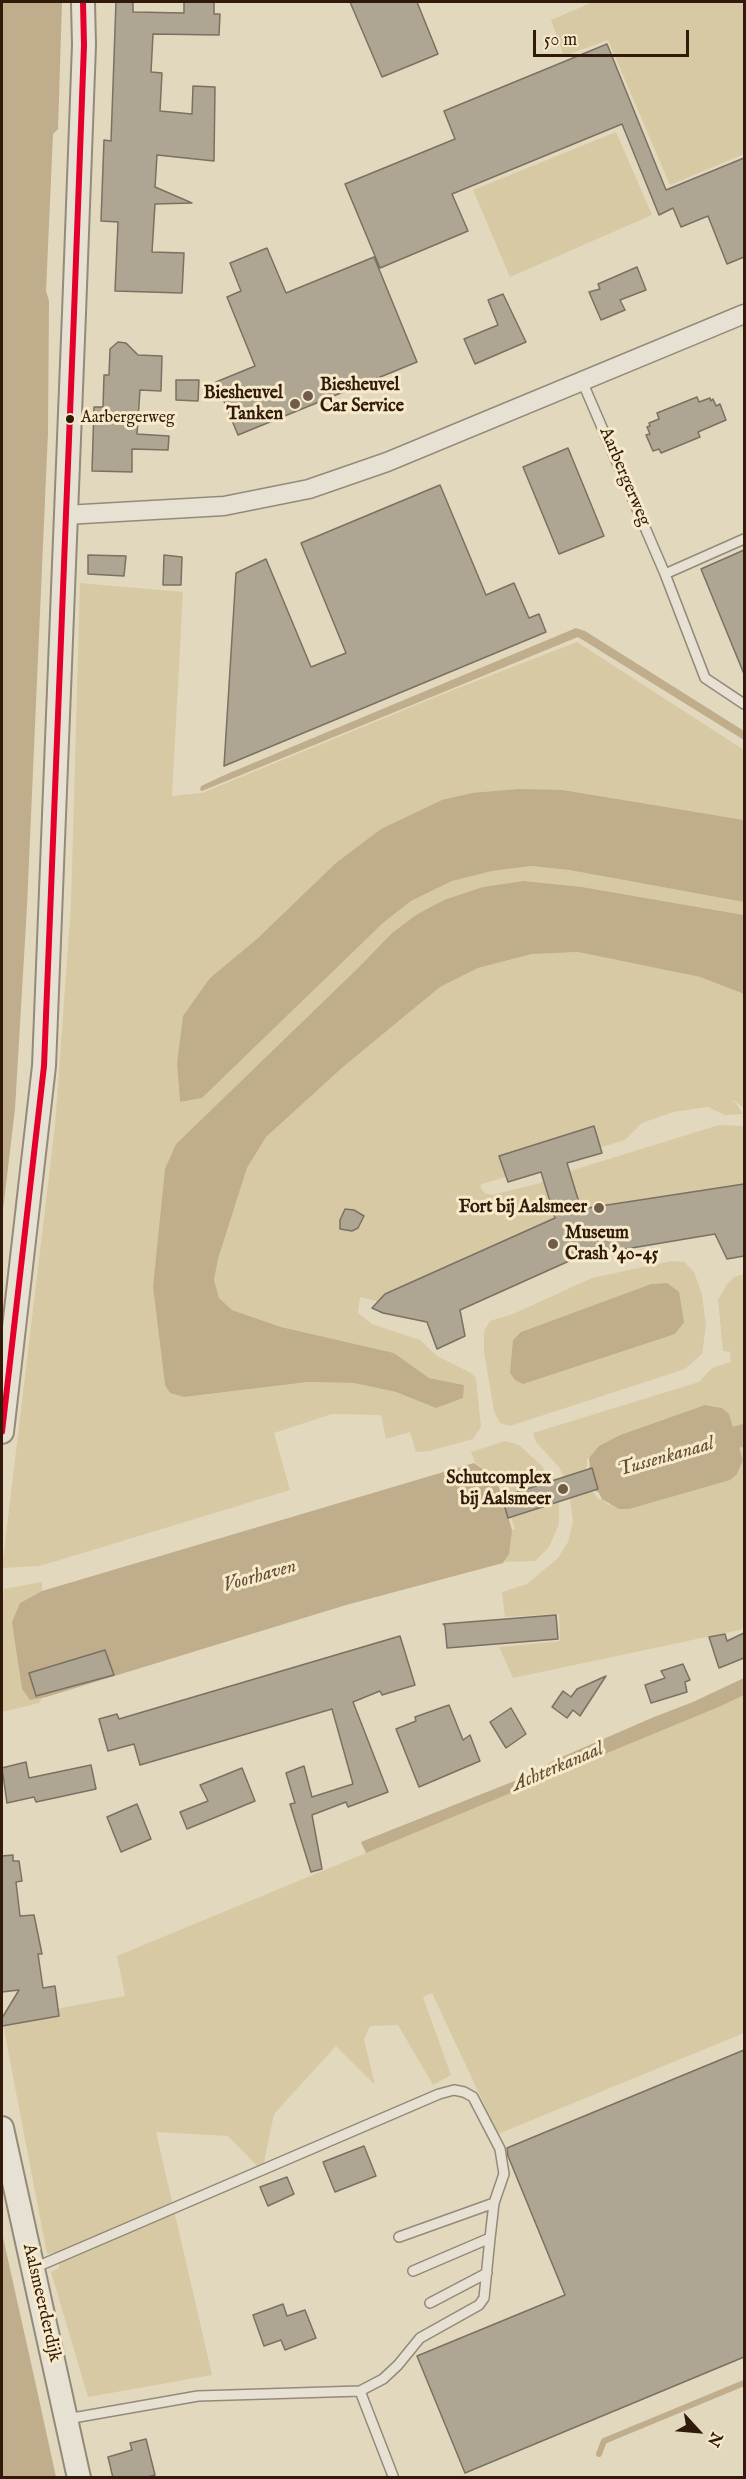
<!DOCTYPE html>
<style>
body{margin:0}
#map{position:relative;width:746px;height:2479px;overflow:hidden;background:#e2d8bd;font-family:"IM FELL English",serif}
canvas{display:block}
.frame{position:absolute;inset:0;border:3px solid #311a0a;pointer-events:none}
.north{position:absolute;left:668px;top:2401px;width:60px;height:60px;-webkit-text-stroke:4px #f6eaca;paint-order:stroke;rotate:116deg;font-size:16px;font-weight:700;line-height:24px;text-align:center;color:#311a0a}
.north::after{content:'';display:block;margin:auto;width:21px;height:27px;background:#311a0a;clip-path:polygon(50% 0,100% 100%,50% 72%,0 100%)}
.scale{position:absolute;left:533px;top:30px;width:156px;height:27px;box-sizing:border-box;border:3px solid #311a0a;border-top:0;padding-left:8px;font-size:18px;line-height:21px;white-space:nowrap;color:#311a0a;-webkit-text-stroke:4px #f6eaca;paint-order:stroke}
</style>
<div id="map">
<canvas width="746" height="2479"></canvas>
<div class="frame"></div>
<div class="north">N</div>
<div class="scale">50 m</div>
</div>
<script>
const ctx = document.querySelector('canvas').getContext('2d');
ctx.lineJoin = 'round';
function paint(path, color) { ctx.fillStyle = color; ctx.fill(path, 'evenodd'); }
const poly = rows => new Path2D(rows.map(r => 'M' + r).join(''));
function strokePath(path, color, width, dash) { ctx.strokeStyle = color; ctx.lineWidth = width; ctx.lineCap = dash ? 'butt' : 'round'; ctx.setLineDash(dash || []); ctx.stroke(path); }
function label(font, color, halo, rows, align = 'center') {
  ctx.font = font + ' "IM FELL English",serif'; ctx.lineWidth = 6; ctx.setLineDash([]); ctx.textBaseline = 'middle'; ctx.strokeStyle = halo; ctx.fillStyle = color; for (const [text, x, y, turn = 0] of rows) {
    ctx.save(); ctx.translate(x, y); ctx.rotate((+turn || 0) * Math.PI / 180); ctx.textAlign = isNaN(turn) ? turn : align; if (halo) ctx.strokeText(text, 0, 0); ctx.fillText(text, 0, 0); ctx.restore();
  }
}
paint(poly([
 [593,2,744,2,744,154,670,185,608,40,564,56,551,20],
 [616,132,652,215,510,277,473,190],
 [80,583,183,592,172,796,202,793,443,694,577,642,744,750,744,820,563,790,258,938,210,978,177,1064,180,1102,202,1098,383,923,411,901,452,881,492,871,531,866,569,870,744,902,744,915,582,887,524,881,391,934,359,967,176,1144,153,1287,165,1385,170,1393,184,1397,308,1382,354,1383,396,1392,436,1408,464,1385,429,1378,394,1353,281,1327,232,1310,219,1298,214,1280,218,1259,247,1168,266,1137,343,1067,440,987,478,968,532,954,578,952,700,977,744,994,744,1108,733,1100,733,1102,735,1102,743,1114,725,1115,708,1107,673,1112,642,1123,625,1140,482,1184,480,1186,484,1193,492,1195,540,1183,544,1180,555,1218,385,1294,380,1302,360,1297,358,1313,372,1324,420,1340,437,1356,471,1373,476,1378,481,1427,473,1439,429,1451,416,1452,410,1432,386,1439,381,1415,332,1414,274,1433,290,1490,60,1560,39,1566,2,1568,55,1126,71,905],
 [719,1125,744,1126,744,1184,581,1209,570,1171],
 [671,1261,684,1262,694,1272,702,1294,706,1326,702,1354,685,1369,510,1426,500,1423,494,1411,484,1352,484,1331,490,1321,513,1314,592,1278],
 [667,1283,675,1334,623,1349,521,1332,651,1284],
 [744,1274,744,1629,513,1678,499,1647,560,1641,559,1614,505,1617,502,1592,527,1584,558,1558,568,1542,573,1522,570,1498,592,1491,599,1500,602,1499,609,1505,743,1460,729,1414,722,1408,713,1406,705,1405,620,1435,600,1446,595,1454,587,1459,587,1466,584,1472,564,1477,559,1467,536,1442,533,1433,699,1382,712,1368,731,1362,730,1352,723,1351,718,1300,727,1284,734,1277],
 [505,1441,519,1445,541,1465,553,1482,505,1496,501,1484,498,1484,487,1472,475,1462,471,1452],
 [559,1500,559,1524,549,1547,535,1561,504,1562,509,1553,509,1543,512,1530,515,1529,511,1517],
 [42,1582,42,1591,20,1603,19,1669,22,1689,30,1700,44,1696,39,1703,2,1712,2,1607,4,1589],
 [744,1695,744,2033,498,2134,432,1993,423,1997,451,2075,433,2085,398,2025,370,2026,364,2039,375,2085,336,2046,274,2114,262,2171,228,2136,156,2132,212,2375,88,2397,51,2272,59,2268,61,2252,47,2254,2,2019,125,1996,117,1956,721,1706]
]), '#d8c9a5');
paint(poly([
 [2,2,62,2,58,129,53,134,46,291,49,301,48,432,27,906,15,1109,2,1218],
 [576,628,585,631,744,731,744,740,578,637,202,791,200,790,201,786,227,774],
 [519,789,563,790,744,820,744,902,569,870,531,866,492,871,452,881,411,901,383,923,202,1098,180,1102,177,1064,183,1016,210,978,258,938,336,863,381,829,442,800,472,793],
 [524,881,582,887,744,915,744,994,700,977,578,952,532,954,478,968,440,987,343,1067,266,1137,247,1168,218,1259,214,1280,219,1298,232,1310,281,1327,394,1353,429,1378,464,1385,463,1398,436,1408,396,1392,354,1383,308,1382,184,1397,170,1393,165,1385,153,1287,165,1169,176,1144,359,967,391,934,416,915,444,900,483,887],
 [667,1283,679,1292,684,1322,675,1334,523,1384,515,1380,510,1373,513,1340,521,1332,651,1284],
 [705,1405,722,1408,729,1414,743,1460,737,1474,730,1480,629,1509,619,1509,602,1499,599,1493,593,1488,588,1472,590,1466,589,1458,599,1446,620,1435],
 [474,1463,487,1472,498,1484,512,1530,509,1554,503,1563,346,1605,46,1697,30,1700,22,1689,12,1622,20,1603,42,1591],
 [744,1678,744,1695,721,1706,366,1853,361,1842,527,1776,555,1760,654,1717,693,1702],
 [2,2233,35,2381,56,2477,2,2477]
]), '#bfad8b');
strokePath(poly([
 [599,2454,604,2441,744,2383]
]), '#bfad8b', 6);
strokePath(poly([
 [709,1445,744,1435]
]), '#bfad8b', 22);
const building = poly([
 [116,2,133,2,133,12,184,13,184,2,214,2,214,14,220,14,219,35,153,34,151,72,162,73,160,111,192,114,193,86,215,87,214,161,157,155,155,187,192,203,155,204,152,252,184,253,182,293,115,291,118,222,101,221,104,140,111,141,116,2],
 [350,2,417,2,438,54,382,77,350,2],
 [607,44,666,190,744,158,744,257,727,264,708,216,681,227,673,208,659,215,622,124,452,194,468,231,380,268,345,184,455,139,444,111,607,44],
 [267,248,286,293,374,257,417,362,238,435,216,382,255,366,227,297,241,291,230,263,267,248],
 [637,267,646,290,620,300,625,310,601,320,589,292,600,289,598,284,637,267],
 [503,294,526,342,475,364,464,339,498,325,488,300,503,294],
 [118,342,126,343,138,355,162,356,161,391,140,390,137,434,169,436,168,450,132,449,132,472,92,471,94,407,103,407,104,375,109,375,110,349,118,342],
 [176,380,199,380,198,401,176,400,176,380],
 [697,397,699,402,710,398,711,401,713,399,716,406,720,404,726,420,698,432,700,437,661,453,659,449,653,451,646,435,650,434,647,427,650,426,649,423,659,419,657,413,697,397],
 [568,448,604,536,559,554,523,467,568,448],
 [440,485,486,595,514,583,529,618,539,614,546,632,224,766,236,573,266,559,311,667,346,653,301,543,440,485],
 [744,550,744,674,701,569,744,550],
 [88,555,126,556,124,576,88,574,88,555],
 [164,555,182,557,181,585,163,585,164,555],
 [594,1126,602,1153,567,1163,581,1209,744,1184,744,1256,727,1259,715,1234,578,1257,460,1310,465,1336,437,1349,427,1322,383,1313,372,1308,385,1294,555,1218,541,1172,508,1182,499,1156,594,1126],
 [345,1209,354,1210,364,1216,358,1228,352,1231,340,1229,340,1220,345,1209],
 [592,1468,598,1489,508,1518,502,1497,592,1468],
 [556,1615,558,1639,447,1648,445,1626,443,1624,556,1615],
 [744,1633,744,1658,719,1668,709,1637,725,1634,727,1641,744,1633],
 [400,1636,415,1685,382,1695,380,1691,353,1702,388,1792,348,1807,346,1802,312,1815,322,1869,311,1872,290,1804,295,1803,286,1773,304,1766,312,1797,353,1784,332,1709,140,1765,134,1744,108,1751,99,1719,117,1714,119,1719,400,1636],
 [105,1650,114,1675,36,1696,29,1673,105,1650],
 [683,1664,690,1680,685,1682,687,1692,651,1703,645,1685,665,1678,661,1671,683,1664],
 [606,1676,580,1716,573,1710,567,1718,552,1707,563,1691,571,1697,577,1689,606,1676],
 [449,1705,463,1740,470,1735,480,1761,419,1787,396,1729,416,1721,415,1717,449,1705],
 [511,1708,526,1734,506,1748,490,1722,511,1708],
 [26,1762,29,1778,91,1765,96,1789,36,1802,34,1797,7,1803,2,1768,26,1762],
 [242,1768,255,1801,187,1829,180,1812,208,1801,200,1785,242,1768],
 [137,1804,151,1839,121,1852,107,1817,137,1804],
 [13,1855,13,1861,19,1861,22,1881,16,1882,20,1916,34,1915,42,1954,38,1954,43,1988,55,1986,59,2016,2,2026,2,2018,19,1990,2,1992,2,1856,13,1855],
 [744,2050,744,2357,465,2473,417,2356,565,2295,508,2156,507,2148,744,2050],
 [364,2146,376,2176,335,2192,323,2162,364,2146],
 [287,2177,294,2194,268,2206,260,2187,287,2177],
 [283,2304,287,2316,305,2310,316,2338,285,2350,281,2340,264,2346,253,2315,283,2304],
 [146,2439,155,2475,144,2478,113,2478,108,2457,132,2450,130,2443,146,2439]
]);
paint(building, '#aea593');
strokePath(building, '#7a7162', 1.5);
const service = poly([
 [582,381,665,574,705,678,744,704],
 [665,574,744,539],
 [399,2237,494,2203],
 [34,2268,439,2094,454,2090,464,2092,473,2097,500,2149,504,2174,494,2203,490,2238],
 [430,2303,487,2273],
 [360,2391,383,2379,398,2365,420,2338,479,2305,484,2298,490,2238,413,2271],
 [67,2419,198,2396,360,2391,393,2476]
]);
const minor = poly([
 [65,515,224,506,309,489,387,462,744,314]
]);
const tertiary = poly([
 [2,1432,44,1066,74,313,84,45,83,2],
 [2,2128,79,2478]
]);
strokePath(service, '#938a79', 12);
strokePath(minor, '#938a79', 21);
strokePath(tertiary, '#938a79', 26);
strokePath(service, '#e7e1d4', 9);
strokePath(minor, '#e7e1d4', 18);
strokePath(tertiary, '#e7e1d4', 22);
strokePath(poly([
 [2,1432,44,1066,74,313,84,45,83,2]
]), '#e4002b', 6);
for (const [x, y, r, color] of [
 [308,396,6,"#6f5c49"],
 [295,404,6,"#6f5c49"],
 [70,419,5,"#311a0a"],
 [599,1208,6,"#6f5c49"],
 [553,1244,6,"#6f5c49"],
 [563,1489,6,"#6f5c49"]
]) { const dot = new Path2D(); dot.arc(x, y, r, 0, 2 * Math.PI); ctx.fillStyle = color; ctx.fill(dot); strokePath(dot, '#f6eaca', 2); }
label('16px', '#311a0a', '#f6eaca', [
 ["Aarbergerweg",81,419]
], 'left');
label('bold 18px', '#311a0a', '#f6eaca', [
 ["Biesheuvel",320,386,"left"],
 ["Car Service",320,407,"left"],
 ["Biesheuvel",283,394],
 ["Tanken",283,415],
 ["Fort bij Aalsmeer",587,1208],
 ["Museum",565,1234,"left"],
 ["Crash '40-45",565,1255,"left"],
 ["Schutcomplex",551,1479],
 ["bij Aalsmeer",551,1500]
], 'right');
label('18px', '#311a0a', '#f6eaca', [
 ["Aarbergerweg",624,477,67],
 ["Aalsmeerderdijk",41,2303,77]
]);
label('italic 20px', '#644e35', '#f6eaca', [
 ["Tussenkanaal",666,1458,-16],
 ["Voorhaven",260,1577,-16],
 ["Achterkanaal",558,1768,-23]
]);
</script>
